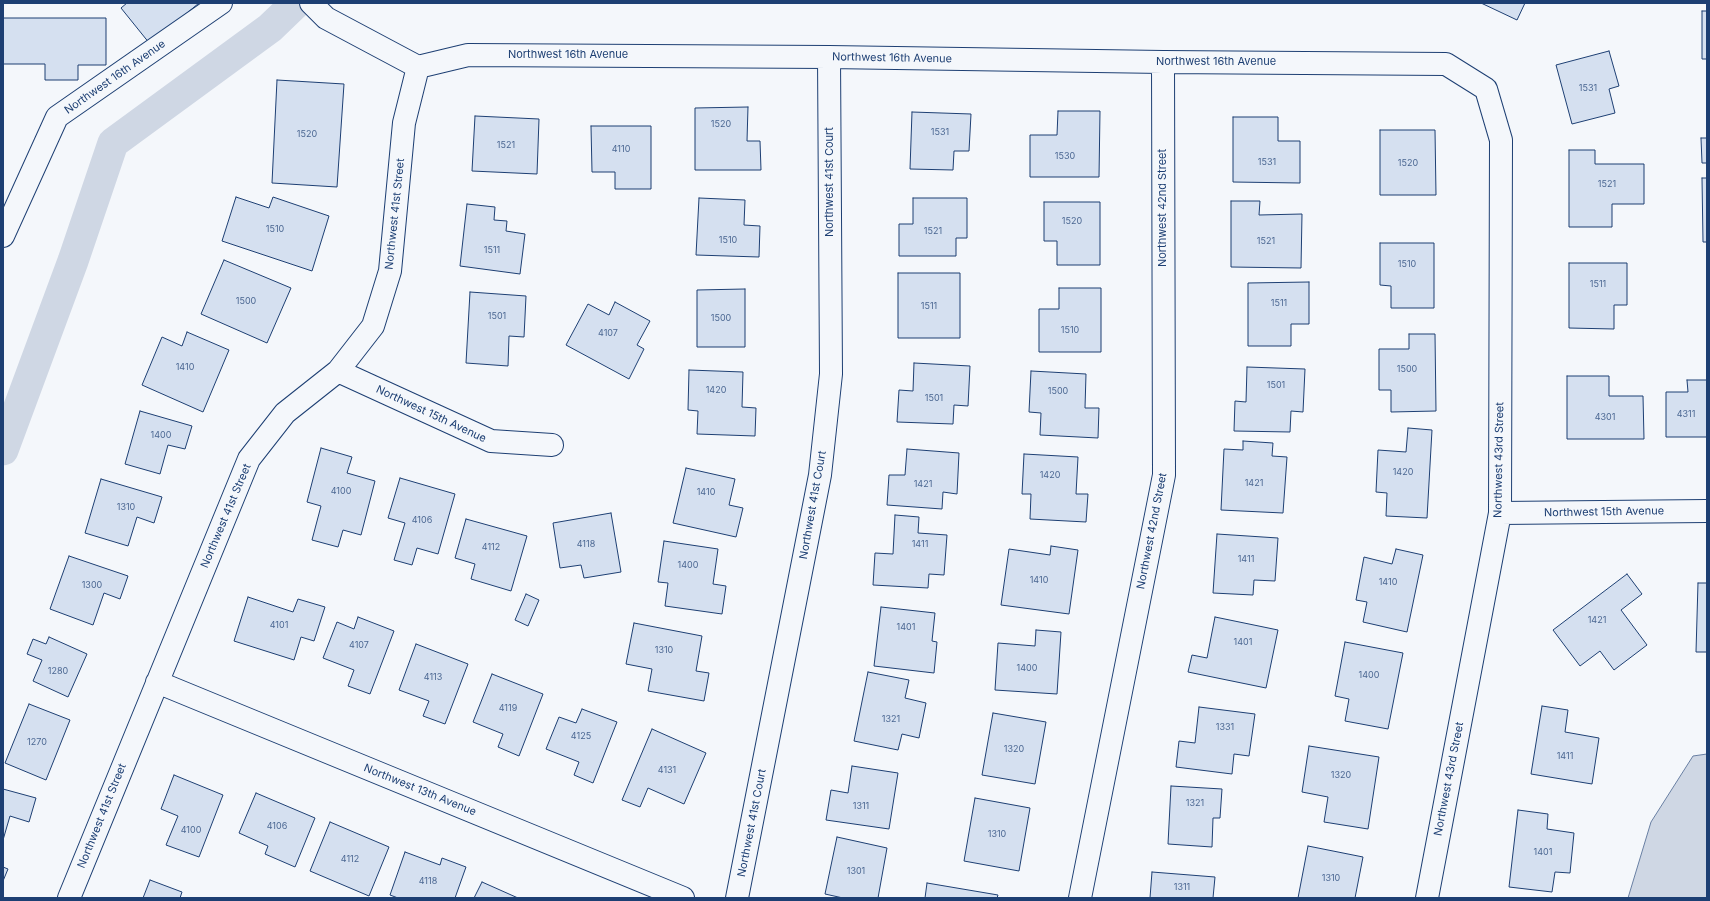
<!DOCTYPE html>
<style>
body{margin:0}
#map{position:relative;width:1710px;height:901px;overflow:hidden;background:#f4f7fb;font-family:Inter,sans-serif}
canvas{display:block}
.frame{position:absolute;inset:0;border:4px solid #1d3f73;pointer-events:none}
</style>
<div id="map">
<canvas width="1710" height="901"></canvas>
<div class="frame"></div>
</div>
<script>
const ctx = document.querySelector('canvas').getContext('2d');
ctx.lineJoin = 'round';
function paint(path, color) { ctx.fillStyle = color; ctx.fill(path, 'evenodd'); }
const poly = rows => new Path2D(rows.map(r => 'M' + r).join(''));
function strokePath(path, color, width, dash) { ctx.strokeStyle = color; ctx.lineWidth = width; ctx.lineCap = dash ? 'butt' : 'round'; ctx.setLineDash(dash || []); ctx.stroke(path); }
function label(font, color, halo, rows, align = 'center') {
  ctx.font = font + ' Inter,sans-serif'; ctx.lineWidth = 3; ctx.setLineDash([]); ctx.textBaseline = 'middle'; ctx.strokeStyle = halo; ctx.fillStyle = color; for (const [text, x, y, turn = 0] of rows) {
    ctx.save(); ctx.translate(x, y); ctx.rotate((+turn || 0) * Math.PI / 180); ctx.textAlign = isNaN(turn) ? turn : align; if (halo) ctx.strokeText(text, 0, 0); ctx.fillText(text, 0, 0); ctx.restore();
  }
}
const water = poly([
 [1707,754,1707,898,1628,898,1651,822,1693,756,1707,754]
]);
paint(water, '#cfd7e4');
strokePath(water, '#687fa3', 1);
strokePath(poly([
 [3,450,73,261,113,143,270,28,296,3]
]), '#cfd7e4', 31);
const building = poly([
 [127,3,199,3,150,44,121,8,127,3],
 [1481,3,1525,3,1517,20,1481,3],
 [1702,11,1707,11,1707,59,1702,59,1702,11],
 [3,18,106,18,106,65,78,65,78,80,45,80,45,64,3,64,3,18],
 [1609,51,1619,86,1609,89,1615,113,1572,124,1556,65,1609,51],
 [277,80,344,84,337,187,272,183,277,80],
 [748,107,747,141,760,141,761,170,695,170,695,108,748,107],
 [1058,111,1100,111,1099,177,1030,177,1030,135,1057,135,1058,111],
 [912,112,971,114,969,151,954,151,953,170,910,169,912,112],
 [475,116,539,119,537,174,472,171,475,116],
 [1233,117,1278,117,1278,141,1300,141,1300,183,1233,182,1233,117],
 [591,126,651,126,651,189,615,189,615,172,592,172,591,126],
 [1380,130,1435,130,1436,195,1380,195,1380,130],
 [1701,138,1707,138,1707,163,1702,163,1701,138],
 [1569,150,1595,150,1595,164,1644,164,1644,204,1612,204,1612,227,1569,227,1569,150],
 [1702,178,1707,178,1707,242,1703,242,1702,178],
 [236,197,269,208,273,197,329,216,312,271,222,241,236,197],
 [699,198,745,200,744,225,760,226,759,257,696,255,699,198],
 [913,198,967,198,967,238,956,238,956,256,899,256,899,224,913,224,913,198],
 [1231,201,1260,201,1259,215,1302,214,1301,268,1231,267,1231,201],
 [1044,202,1100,202,1100,265,1057,265,1057,241,1044,241,1044,202],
 [467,204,495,207,494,220,507,221,506,231,525,234,520,274,460,266,467,204],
 [1380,243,1434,243,1434,308,1391,308,1391,286,1380,285,1380,243],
 [224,260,291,288,267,343,201,314,224,260],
 [1569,263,1627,263,1627,305,1614,305,1614,329,1569,328,1569,263],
 [898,273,960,273,960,338,898,338,898,273],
 [1309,282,1309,324,1291,324,1291,346,1248,346,1248,283,1309,282],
 [1059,288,1101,288,1101,352,1039,352,1039,309,1059,309,1059,288],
 [745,289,745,347,697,347,697,290,745,289],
 [470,292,526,296,524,337,509,336,508,366,466,363,470,292],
 [615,302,650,321,637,345,644,349,629,379,566,345,588,304,609,315,615,302],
 [187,332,229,350,203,412,142,385,162,337,182,346,187,332],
 [1409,334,1435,334,1436,411,1391,412,1391,390,1379,390,1379,349,1409,349,1409,334],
 [914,363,970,366,968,406,954,405,953,424,897,422,899,390,913,391,914,363],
 [1247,367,1305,369,1303,412,1291,411,1290,432,1234,431,1235,401,1246,402,1247,367],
 [689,370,743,372,742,407,756,408,755,436,697,434,698,411,688,410,689,370],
 [1031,371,1086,374,1085,408,1099,408,1098,438,1040,435,1041,413,1029,412,1031,371],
 [1567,376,1609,376,1609,396,1643,396,1644,439,1567,439,1567,376],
 [1687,380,1707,380,1707,437,1666,437,1666,392,1688,392,1687,380],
 [140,411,192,426,185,449,168,445,160,474,125,464,140,411],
 [1408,428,1432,430,1427,518,1386,516,1387,493,1376,492,1378,450,1406,452,1408,428],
 [1243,441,1273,443,1272,456,1287,457,1283,513,1221,510,1224,449,1243,450,1243,441],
 [321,448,352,457,347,473,375,481,361,535,343,530,338,547,312,540,321,506,307,502,321,448],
 [907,449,959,453,957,494,943,492,942,509,887,505,889,475,905,475,907,449],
 [1024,454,1078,457,1076,494,1088,494,1086,522,1030,519,1031,494,1022,494,1024,454],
 [686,468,735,479,729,505,743,508,736,537,673,523,686,468],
 [400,478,455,494,438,554,417,548,412,565,394,560,405,523,388,518,400,478],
 [101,479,162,497,154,523,137,517,128,546,85,533,101,479],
 [611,513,621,572,584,578,581,565,560,568,553,523,611,513],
 [895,515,919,517,918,533,947,535,944,575,929,574,928,588,873,585,875,553,893,554,895,515],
 [466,519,527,536,511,591,471,579,475,564,455,558,466,519],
 [1217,534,1278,538,1275,581,1254,580,1253,595,1213,593,1217,534],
 [664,541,718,549,713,584,726,586,722,614,665,606,668,583,658,582,664,541],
 [1051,546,1078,550,1069,614,1001,605,1009,549,1050,555,1051,546],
 [1396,549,1423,555,1407,632,1363,622,1367,602,1356,600,1364,557,1392,564,1396,549],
 [69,556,128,576,120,599,104,593,93,625,50,609,69,556],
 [1627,574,1642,594,1621,610,1647,645,1614,670,1600,651,1580,666,1553,630,1627,574],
 [1698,583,1707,583,1707,652,1696,652,1698,583],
 [526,594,539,600,528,626,515,620,526,594],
 [248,597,293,612,298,599,325,607,314,641,301,637,294,660,234,641,248,597],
 [881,607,935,613,932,641,937,642,934,673,874,666,881,607],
 [358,617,394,631,370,694,348,686,354,670,323,658,337,622,354,629,358,617],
 [1215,617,1278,630,1266,688,1188,672,1192,655,1207,658,1215,617],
 [634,623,702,636,696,671,709,673,704,701,648,691,652,669,626,664,634,623],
 [1036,630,1061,632,1057,694,995,690,998,643,1035,646,1036,630],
 [49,637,87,654,68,697,33,681,42,660,27,654,33,639,46,644,49,637],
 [1345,642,1403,653,1388,729,1345,721,1349,699,1335,696,1345,642],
 [416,644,468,664,445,724,423,716,429,701,399,690,416,644],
 [868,672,909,680,905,698,926,703,919,738,902,734,898,750,854,741,868,672],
 [492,674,543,694,519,756,498,747,503,734,473,722,492,674],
 [29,704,70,720,46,780,5,763,29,704],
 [1542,706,1568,710,1565,732,1599,738,1592,784,1531,774,1542,706],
 [1199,707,1255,714,1249,756,1234,754,1232,774,1176,767,1179,741,1195,743,1199,707],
 [582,709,617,722,593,783,574,775,579,762,546,749,559,717,576,723,582,709],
 [993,713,1046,722,1035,784,982,775,993,713],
 [652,729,706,753,684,804,648,788,640,807,622,800,652,729],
 [1309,746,1379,757,1368,829,1324,822,1328,797,1302,792,1309,746],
 [852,766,898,773,889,829,826,820,831,790,848,793,852,766],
 [174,775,223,795,199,857,166,845,178,816,161,809,174,775],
 [1171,786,1222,789,1220,818,1213,818,1212,847,1168,844,1171,786],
 [3,789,36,798,29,822,10,816,3,840,3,789],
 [256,793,315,818,295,867,265,854,268,846,239,833,256,793],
 [975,798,1030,808,1019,871,964,861,975,798],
 [1518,810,1548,814,1547,829,1574,833,1570,873,1555,872,1552,892,1509,887,1518,810],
 [330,822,389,847,369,896,310,871,330,822],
 [837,837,887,848,878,898,843,898,825,894,837,837],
 [1308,846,1363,857,1355,898,1298,898,1308,846],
 [405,852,440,865,442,858,466,867,455,898,398,898,390,895,405,852],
 [3,867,8,869,3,881,3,867],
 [1152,872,1215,877,1213,898,1150,898,1152,872],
 [150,880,182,892,180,898,143,898,150,880],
 [482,882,518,898,474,898,482,882],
 [927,883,998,895,997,898,925,898,927,883]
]);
paint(building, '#d5e0f0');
strokePath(building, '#1d3f73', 1);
const minor = poly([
 [311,3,326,18,418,67,468,55,829,57,1163,62,1446,64,1486,89,1501,140,1500,513,1427,898],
 [3,236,57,117,221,3],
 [338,371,491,441,552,445],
 [1500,513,1707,511],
 [157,682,683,898],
 [69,898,249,459,285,413,338,371,373,326,390,271,404,123,418,67],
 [737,898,820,475,831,374,829,57],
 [1080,898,1164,475,1163,62]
]);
strokePath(minor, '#1d3f73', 24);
strokePath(minor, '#f4f7fb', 22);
label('9px', '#4b6792', null, [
 ["1531",1588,88],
 ["1520",721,124],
 ["1531",940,132],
 ["1520",307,134],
 ["1521",506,145],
 ["4110",621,149],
 ["1530",1065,156],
 ["1531",1267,162],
 ["1520",1408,163],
 ["1521",1607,184],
 ["1520",1072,221],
 ["1510",275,229],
 ["1521",933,231],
 ["1510",728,240],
 ["1521",1266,241],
 ["1511",492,250],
 ["1510",1407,264],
 ["1511",1598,284],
 ["1500",246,301],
 ["1511",1279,303],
 ["1511",929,306],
 ["1501",497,316],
 ["1500",721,318],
 ["1510",1070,330],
 ["4107",608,333],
 ["1410",185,367],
 ["1500",1407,369],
 ["1501",1276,385],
 ["1420",716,390],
 ["1500",1058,391],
 ["1501",934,398],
 ["4311",1686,414],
 ["4301",1605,417],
 ["1400",161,435],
 ["1420",1403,472],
 ["1420",1050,475],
 ["1421",1254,483],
 ["1421",923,484],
 ["4100",341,491],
 ["1410",706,492],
 ["1310",126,507],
 ["4106",422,520],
 ["4118",586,544],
 ["1411",920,544],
 ["4112",491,547],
 ["1411",1246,559],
 ["1400",688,565],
 ["1410",1039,580],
 ["1410",1388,582],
 ["1300",92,585],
 ["1421",1597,620],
 ["4101",279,625],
 ["1401",906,627],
 ["1401",1243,642],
 ["4107",359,645],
 ["1310",664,650],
 ["1400",1027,668],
 ["1280",58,671],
 ["1400",1369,675],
 ["4113",433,677],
 ["4119",508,708],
 ["1321",891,719],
 ["1331",1225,727],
 ["4125",581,736],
 ["1270",37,742],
 ["1320",1014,749],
 ["1411",1565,756],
 ["4131",667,770],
 ["1320",1341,775],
 ["1321",1195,803],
 ["1311",861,806],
 ["4106",277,826],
 ["4100",191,830],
 ["1310",997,834],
 ["1401",1543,852],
 ["4112",350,859],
 ["1301",856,871],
 ["1310",1331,878],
 ["4118",428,881],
 ["1311",1182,887]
]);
label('11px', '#1d3f73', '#f4f7fb', [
 ["Northwest 16th Avenue",568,55],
 ["Northwest 16th Avenue",892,58,1],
 ["Northwest 16th Avenue",1216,62],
 ["Northwest 16th Avenue",115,77,-35],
 ["Northwest 41st Court",830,182,-90],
 ["Northwest 42nd Street",1163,208,-90],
 ["Northwest 41st Street",395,214,-84],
 ["Northwest 15th Avenue",431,414,25],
 ["Northwest 43rd Street",1499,460,-89],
 ["Northwest 41st Court",813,505,-80],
 ["Northwest 15th Avenue",1604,512,-1],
 ["Northwest 41st Street",226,516,-67],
 ["Northwest 42nd Street",1152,531,-79],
 ["Northwest 43rd Street",1449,779,-79],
 ["Northwest 13th Avenue",420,790,22],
 ["Northwest 41st Street",102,816,-68],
 ["Northwest 41st Court",752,823,-79]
]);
</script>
